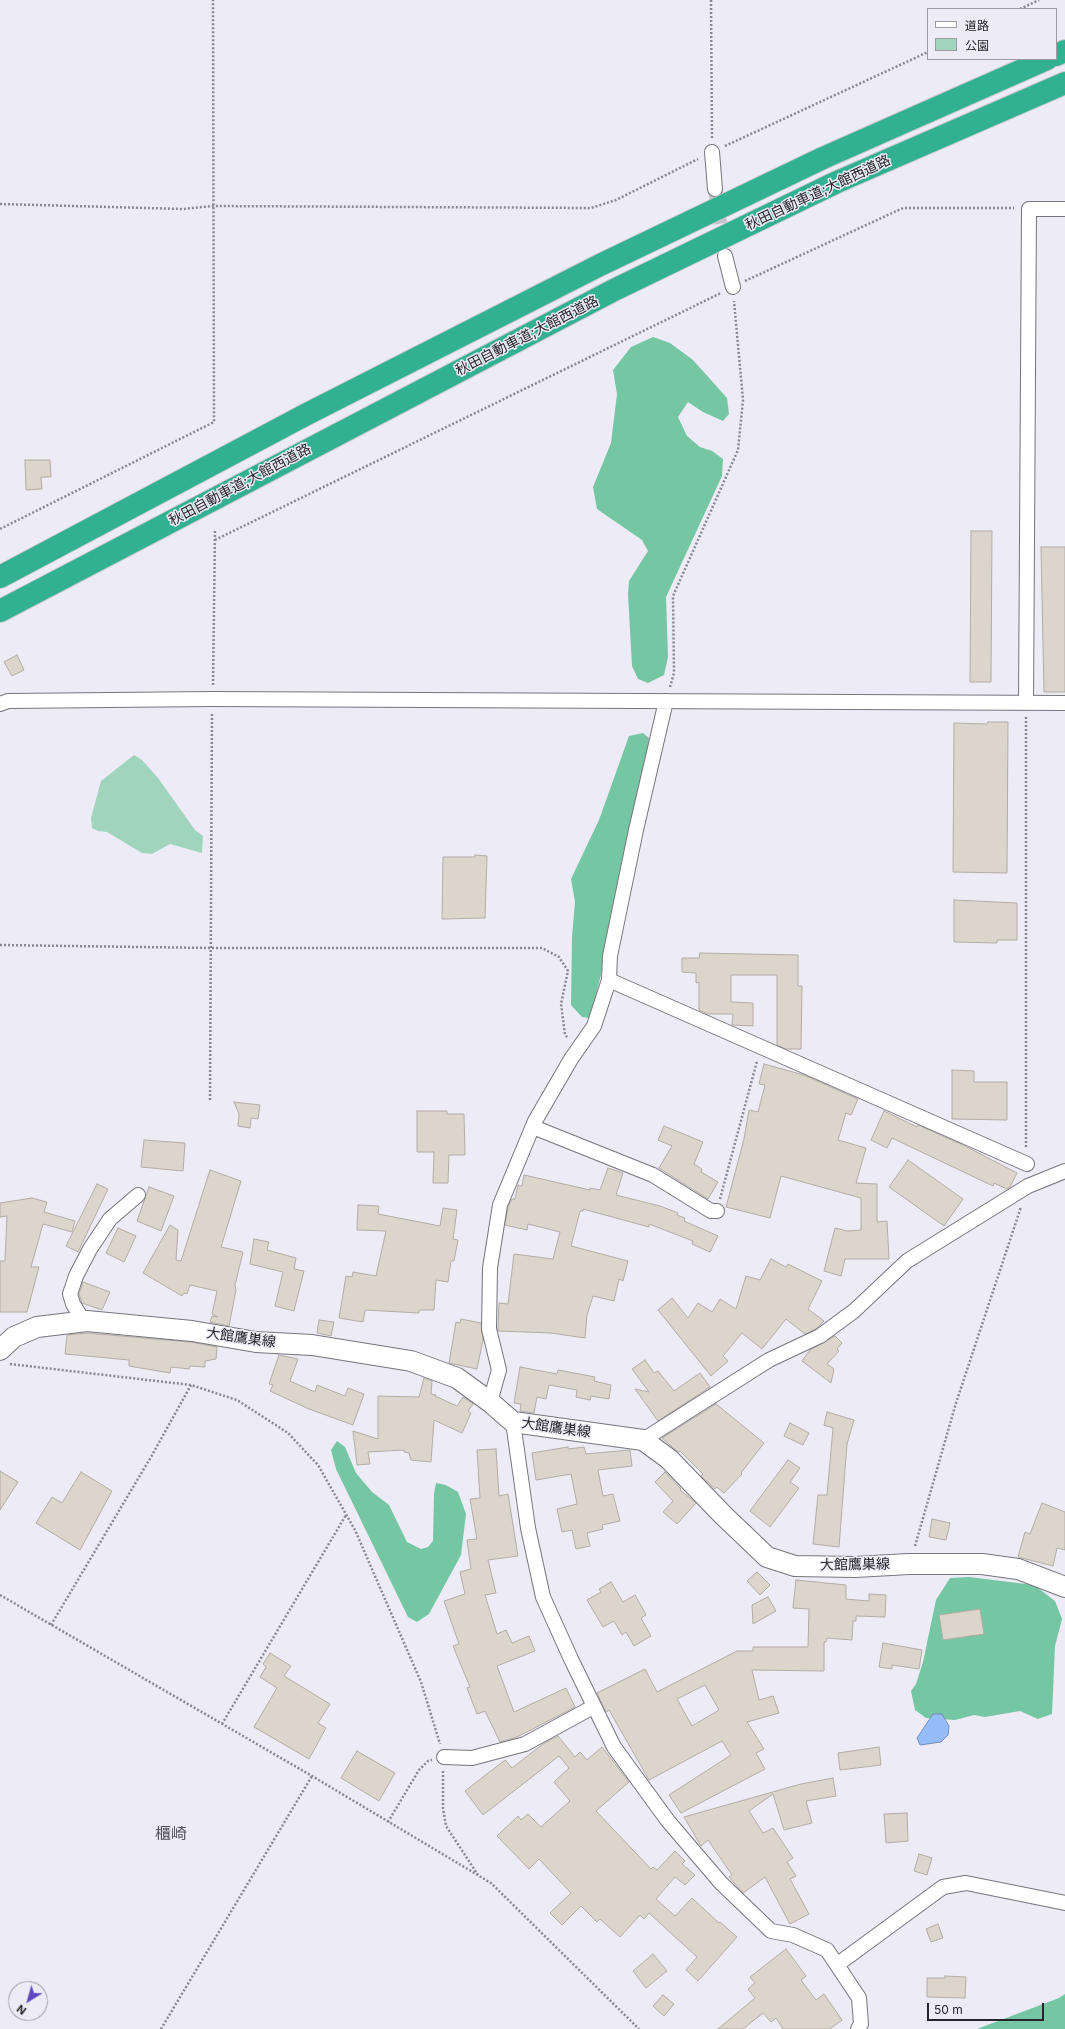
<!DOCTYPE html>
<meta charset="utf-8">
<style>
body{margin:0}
#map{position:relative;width:1065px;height:2029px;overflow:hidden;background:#edebf5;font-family:Inter,"Noto Sans JP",sans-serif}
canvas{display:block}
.legend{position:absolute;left:927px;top:8px;width:130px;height:52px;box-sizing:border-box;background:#edebf5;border:1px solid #9d9ca3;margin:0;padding:5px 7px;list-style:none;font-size:12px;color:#262529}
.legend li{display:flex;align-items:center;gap:8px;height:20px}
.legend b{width:20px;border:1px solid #9d9ca3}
.north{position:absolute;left:8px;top:1981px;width:40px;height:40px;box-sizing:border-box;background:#edebf5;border:1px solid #9d9ca3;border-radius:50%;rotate:217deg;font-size:11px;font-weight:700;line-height:16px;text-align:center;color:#262529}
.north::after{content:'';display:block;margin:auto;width:14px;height:18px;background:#5e47bf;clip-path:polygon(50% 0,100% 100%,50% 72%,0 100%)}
.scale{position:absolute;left:927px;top:2003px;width:117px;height:18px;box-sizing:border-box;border:2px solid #262529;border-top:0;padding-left:5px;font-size:12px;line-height:14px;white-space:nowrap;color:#262529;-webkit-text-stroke:3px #edebf5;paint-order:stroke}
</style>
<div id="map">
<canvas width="1065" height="2029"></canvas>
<ul class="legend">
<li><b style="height:5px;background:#fff"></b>道路</li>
<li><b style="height:11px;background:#a1d4bc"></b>公園</li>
</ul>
<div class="north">N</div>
<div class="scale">50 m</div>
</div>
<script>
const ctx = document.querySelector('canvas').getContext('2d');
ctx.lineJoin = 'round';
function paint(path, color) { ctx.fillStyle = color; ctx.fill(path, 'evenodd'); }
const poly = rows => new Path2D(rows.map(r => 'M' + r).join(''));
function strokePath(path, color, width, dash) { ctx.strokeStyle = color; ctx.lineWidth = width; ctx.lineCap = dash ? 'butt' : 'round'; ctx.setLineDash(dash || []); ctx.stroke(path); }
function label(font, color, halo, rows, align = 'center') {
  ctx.font = font + ' Inter,"Noto Sans JP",sans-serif'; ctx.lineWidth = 3; ctx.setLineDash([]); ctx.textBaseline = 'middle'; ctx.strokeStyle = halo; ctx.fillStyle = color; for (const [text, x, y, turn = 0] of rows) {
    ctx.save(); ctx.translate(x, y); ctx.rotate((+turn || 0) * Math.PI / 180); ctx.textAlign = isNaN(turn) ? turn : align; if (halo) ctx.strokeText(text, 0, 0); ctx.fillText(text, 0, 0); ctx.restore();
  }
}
paint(poly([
 [134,755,142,760,158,778,195,830,203,836,202,853,170,844,152,854,142,853,107,832,98,831,92,828,91,818,101,781]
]), '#a1d4bc');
paint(poly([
 [653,337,670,343,693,360,727,398,729,414,723,421,703,412,688,402,678,417,687,436,700,447,712,451,723,459,722,476,666,597,668,657,664,675,648,683,638,679,632,666,628,594,629,581,648,551,642,540,597,509,593,487,611,443,617,394,613,370,631,347],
 [643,733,649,738,648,753,603,967,590,1018,582,1017,571,1005,572,937,575,902,571,879,599,820,629,736],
 [337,1441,345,1447,356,1473,372,1492,389,1505,407,1542,421,1549,428,1547,433,1541,434,1494,436,1483,446,1485,458,1492,466,1514,461,1555,429,1614,417,1622,408,1617,336,1469,331,1450],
 [969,1577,1034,1585,1055,1601,1062,1619,1055,1646,1052,1714,1038,1719,1020,1711,985,1717,974,1715,955,1720,926,1718,915,1710,911,1691,916,1684,923,1662,936,1600,950,1578],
 [1065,1994,1065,2029,977,2029,1059,1998]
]), '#75c6a2');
const water = poly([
 [933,1714,942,1714,949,1726,948,1735,941,1742,920,1745,917,1738,933,1714]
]);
paint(water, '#94bcf7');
strokePath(water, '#738fb9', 1);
const building = poly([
 [25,460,50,460,51,477,41,477,42,489,26,490,25,460],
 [971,531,992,531,991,682,970,682,971,531],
 [1041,547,1065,547,1065,692,1044,692,1041,547],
 [17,655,24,670,12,676,4,662,17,655],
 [988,722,1008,722,1007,873,953,872,954,723,987,724,988,722],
 [475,855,487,856,485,918,442,919,443,857,475,857,475,855],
 [954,900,1017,903,1017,940,997,940,997,943,954,942,954,900],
 [700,953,798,955,798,986,802,986,801,1049,786,1049,777,1045,777,975,731,975,731,1002,753,1003,753,1026,732,1025,733,1014,708,1014,699,1010,699,982,696,983,696,973,682,972,682,958,699,958,700,953],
 [764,1064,804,1075,858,1099,851,1115,846,1113,838,1140,866,1148,856,1183,877,1184,877,1222,887,1221,889,1259,845,1259,841,1276,824,1271,835,1228,847,1231,861,1230,861,1198,781,1176,770,1218,726,1207,744,1139,749,1110,758,1112,765,1085,759,1084,764,1064],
 [952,1070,974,1071,974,1082,1007,1082,1007,1120,952,1119,952,1070],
 [234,1102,260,1105,258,1119,251,1118,250,1128,238,1126,239,1114,234,1102],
 [417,1111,447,1111,447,1114,464,1114,465,1155,449,1155,448,1183,433,1183,434,1152,417,1152,417,1111],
 [884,1111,917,1127,918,1125,961,1144,1017,1173,1010,1187,1007,1189,994,1183,993,1186,892,1138,887,1148,871,1140,884,1111],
 [664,1126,703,1142,694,1164,702,1169,701,1172,718,1182,708,1199,659,1168,672,1146,658,1140,664,1126],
 [144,1140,185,1143,183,1171,141,1167,144,1140],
 [908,1160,963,1199,944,1226,889,1187,908,1160],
 [608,1168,623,1173,616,1195,660,1206,678,1213,677,1215,685,1218,684,1221,718,1236,710,1252,692,1244,693,1241,649,1224,649,1227,583,1209,583,1211,580,1211,571,1246,628,1261,623,1281,619,1279,614,1301,593,1296,587,1315,585,1338,551,1333,498,1331,499,1303,508,1304,514,1254,553,1259,560,1232,528,1224,527,1230,505,1225,508,1207,512,1199,515,1199,518,1185,522,1186,524,1175,590,1190,590,1188,600,1190,608,1168],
 [210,1170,241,1181,221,1247,243,1252,235,1285,236,1290,229,1326,210,1322,212,1316,218,1317,212,1314,217,1291,190,1285,187,1294,184,1293,182,1296,143,1273,170,1225,178,1230,176,1260,181,1261,210,1170],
 [97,1184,108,1189,78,1252,66,1246,97,1184],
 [149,1187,174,1196,161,1231,137,1221,149,1187],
 [32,1198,47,1202,44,1212,75,1221,72,1232,43,1224,31,1267,39,1267,27,1312,0,1312,0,1261,5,1261,7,1216,0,1217,0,1203,32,1198],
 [358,1205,379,1206,378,1214,440,1226,443,1208,457,1210,453,1239,458,1240,454,1261,451,1261,448,1282,436,1280,434,1310,419,1310,419,1313,365,1310,363,1322,339,1318,346,1276,352,1277,353,1272,376,1276,386,1231,357,1230,358,1205],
 [118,1228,136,1236,124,1262,106,1253,118,1228],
 [254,1239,269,1242,267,1250,296,1258,294,1269,304,1271,294,1311,275,1306,283,1272,250,1264,254,1239],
 [771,1259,786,1267,788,1264,822,1281,808,1309,824,1321,816,1329,805,1334,786,1319,762,1349,742,1333,723,1356,728,1361,711,1376,658,1310,672,1298,688,1318,698,1303,712,1312,720,1299,736,1309,746,1276,760,1280,771,1259],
 [83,1282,110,1292,102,1310,82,1303,79,1294,83,1282],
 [461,1319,481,1323,483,1340,477,1369,449,1363,456,1322,460,1323,461,1319],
 [319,1320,334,1322,331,1336,317,1333,319,1320],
 [87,1333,190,1342,217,1347,216,1359,205,1361,205,1367,190,1366,189,1369,171,1367,170,1373,129,1366,129,1360,65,1354,67,1335,87,1333],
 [835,1336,842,1343,837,1349,839,1351,827,1364,834,1369,831,1383,802,1361,810,1350,835,1336],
 [279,1355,298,1359,290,1381,315,1392,317,1385,345,1396,348,1388,364,1394,353,1425,309,1409,270,1391,273,1385,269,1384,279,1355],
 [645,1360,654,1373,658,1371,674,1391,700,1373,710,1387,658,1421,635,1389,649,1392,632,1369,645,1360],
 [520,1367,557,1374,558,1370,595,1377,594,1381,611,1385,609,1399,591,1396,590,1400,576,1397,577,1390,549,1385,546,1399,537,1397,534,1413,520,1411,521,1404,514,1403,520,1367],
 [424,1378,432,1381,431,1394,436,1395,435,1396,457,1406,463,1397,473,1404,468,1411,471,1413,462,1433,434,1420,431,1462,411,1460,409,1453,404,1452,404,1450,368,1452,370,1464,357,1465,353,1431,378,1439,378,1396,419,1397,424,1378],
 [716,1404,764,1443,741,1473,742,1474,724,1493,717,1487,715,1489,701,1476,703,1474,680,1451,678,1452,662,1438,716,1404],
 [827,1412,854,1420,847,1444,839,1547,813,1544,818,1495,827,1495,833,1428,824,1425,827,1412],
 [790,1423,809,1433,803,1445,784,1436,790,1423],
 [568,1447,568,1449,584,1447,586,1454,630,1450,632,1466,598,1470,603,1496,613,1494,620,1521,602,1525,603,1529,587,1533,590,1546,576,1549,572,1530,562,1532,557,1509,577,1504,571,1474,536,1480,532,1453,568,1447],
 [496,1449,499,1496,508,1494,518,1556,488,1560,496,1593,485,1595,497,1634,506,1630,512,1643,529,1636,535,1651,497,1666,514,1712,566,1688,575,1707,517,1737,500,1742,485,1711,477,1714,467,1688,470,1687,453,1646,459,1644,444,1601,465,1594,460,1572,471,1569,467,1540,477,1539,470,1499,480,1498,477,1450,496,1449],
 [788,1460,800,1468,790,1482,799,1488,770,1527,750,1511,788,1460],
 [0,1471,18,1482,0,1510,0,1471],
 [81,1472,112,1491,80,1550,36,1523,52,1497,62,1503,81,1472],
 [665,1472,681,1489,680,1490,696,1503,677,1524,663,1512,673,1501,655,1482,665,1472],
 [1042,1503,1065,1512,1065,1550,1057,1548,1053,1566,1018,1557,1025,1532,1030,1534,1042,1503],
 [932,1519,950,1523,946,1540,929,1537,932,1519],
 [757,1572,770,1585,760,1595,747,1581,757,1572],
 [796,1580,846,1585,846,1599,869,1601,869,1594,886,1595,885,1617,856,1616,856,1621,853,1621,852,1640,827,1638,826,1642,824,1642,824,1671,752,1670,759,1700,773,1696,779,1713,747,1722,764,1749,756,1753,765,1769,681,1813,669,1795,731,1755,722,1741,649,1780,609,1710,606,1712,597,1693,645,1669,657,1692,737,1651,753,1651,753,1647,808,1647,809,1609,793,1608,796,1580],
 [705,1685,719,1710,692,1726,677,1699,705,1685],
 [611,1582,623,1602,635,1595,644,1611,646,1615,641,1618,651,1636,634,1646,626,1632,622,1635,614,1621,603,1627,587,1600,601,1592,599,1589,611,1582],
 [768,1597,776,1611,753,1624,752,1605,768,1597],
 [980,1609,984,1634,943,1640,939,1615,980,1609],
 [883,1643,922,1650,919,1669,892,1665,892,1669,879,1667,883,1643],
 [270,1653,291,1666,284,1676,330,1704,318,1723,326,1728,309,1759,254,1727,277,1688,260,1677,266,1667,263,1664,270,1653],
 [558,1736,575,1757,580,1752,587,1760,602,1747,629,1782,596,1811,651,1869,653,1867,657,1870,675,1851,685,1861,682,1864,695,1875,685,1885,675,1877,656,1899,675,1916,692,1898,719,1923,720,1922,737,1937,698,1981,686,1970,697,1957,649,1913,644,1919,640,1915,620,1937,600,1919,597,1922,581,1906,562,1925,550,1913,571,1893,539,1859,529,1869,497,1836,518,1816,521,1820,528,1814,541,1827,570,1801,554,1782,569,1768,559,1756,483,1815,465,1791,505,1760,512,1768,543,1744,558,1736],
 [879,1747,881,1765,840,1770,838,1753,879,1747],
 [357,1751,395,1773,379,1801,341,1778,357,1751],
 [833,1778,836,1796,806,1801,812,1823,784,1830,773,1794,749,1811,763,1833,773,1828,793,1858,787,1862,796,1876,790,1879,809,1914,790,1924,765,1877,743,1893,729,1877,732,1875,708,1840,701,1846,684,1817,801,1784,833,1778],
 [907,1813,908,1841,886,1843,884,1814,907,1813],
 [919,1854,932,1858,927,1875,914,1871,919,1854],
 [938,1924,943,1938,931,1942,926,1929,938,1924],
 [786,1949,806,1976,801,1980,816,2000,824,1994,842,2020,830,2029,783,2029,776,2018,771,2022,763,2013,743,2029,718,2029,755,1998,748,1989,755,1983,750,1977,786,1949],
 [653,1954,667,1971,646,1988,633,1971,653,1954],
 [945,1976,966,1977,965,1998,927,1997,927,1978,945,1978,945,1976],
 [663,1995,674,2004,664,2016,653,2006,663,1995]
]);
paint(building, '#dbd5cc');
strokePath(building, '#b2aca4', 1);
strokePath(poly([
 [715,189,723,244]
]), '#c5c3cc', 14, [14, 7]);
const street = poly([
 [712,152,715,189],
 [725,256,733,287],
 [1026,703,1029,209,1065,209],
 [0,704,8,701,212,699,1065,703],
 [609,980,1027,1164],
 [533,1127,653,1175,711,1211,717,1211],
 [84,1322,73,1304,70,1294,76,1276,90,1249,110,1219,138,1195],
 [490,1402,499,1370,489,1329,490,1268,500,1205,535,1121,571,1059,594,1026,609,980,610,956,636,830,666,701],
 [513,1422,528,1528,543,1597,571,1659,614,1747,668,1821,721,1883,771,1931,793,1935,827,1950,859,1998,861,2024,858,2029],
 [643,1440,769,1360,820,1336,854,1311,907,1261,1028,1186,1065,1171],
 [444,1757,472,1758,525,1744,593,1707],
 [838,1964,943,1887,966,1883,1065,1903]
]);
const secondary = poly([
 [0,1350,14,1337,37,1327,87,1321,192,1331,256,1342,312,1345,411,1361,457,1378,490,1402,513,1422,643,1440,669,1459,723,1515,767,1557,795,1566,855,1567,909,1564,982,1564,1018,1569,1065,1587]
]);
const highway = poly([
 [1056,55,1065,51],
 [0,577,307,414,600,265,823,158,1047,59],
 [0,611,614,290,837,182,1065,83]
]);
strokePath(street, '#76747d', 16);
strokePath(secondary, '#76747d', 22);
strokePath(highway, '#cbcbcc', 24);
strokePath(poly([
 [711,0,712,138],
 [1020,9,1039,0],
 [725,146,928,52],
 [0,204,183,209,212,206,591,208,616,200,698,159],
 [745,281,903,208,1014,208],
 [0,529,214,422,213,0],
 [215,540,721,293],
 [213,685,215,531],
 [670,687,674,673,673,596,738,450,743,400,734,301],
 [1026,717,1026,1148],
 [0,945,211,948,542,948,559,957,568,971,561,1004,565,1035,568,1038],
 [210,1100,212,712],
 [720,1199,757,1061],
 [10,1364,191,1385,237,1400,288,1433,318,1465,355,1530,421,1682,440,1744],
 [915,1546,956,1403,1021,1207],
 [0,1595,312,1776,491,1883,639,2029],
 [51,1625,151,1457,191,1385],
 [222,1724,346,1515],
 [443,1771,443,1808,446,1826,478,1875],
 [388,1822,419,1770,428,1761,432,1760],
 [161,2029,312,1776]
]), '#89878e', 2.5, [2, 2]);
strokePath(street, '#fff', 14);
strokePath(secondary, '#fff', 20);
strokePath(highway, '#31b191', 22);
label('14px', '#262529', '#edebf5', [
 ["秋田自動車道;大館西道路",818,193,-25],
 ["秋田自動車道;大館西道路",527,336,-27],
 ["秋田自動車道;大館西道路",240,485,-28],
 ["大館鷹巣線",241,1338,8],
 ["大館鷹巣線",556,1428,8],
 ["大館鷹巣線",855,1565,-1]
]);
label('16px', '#53515a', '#edebf5', [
 ["櫃崎",171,1834]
]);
</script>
